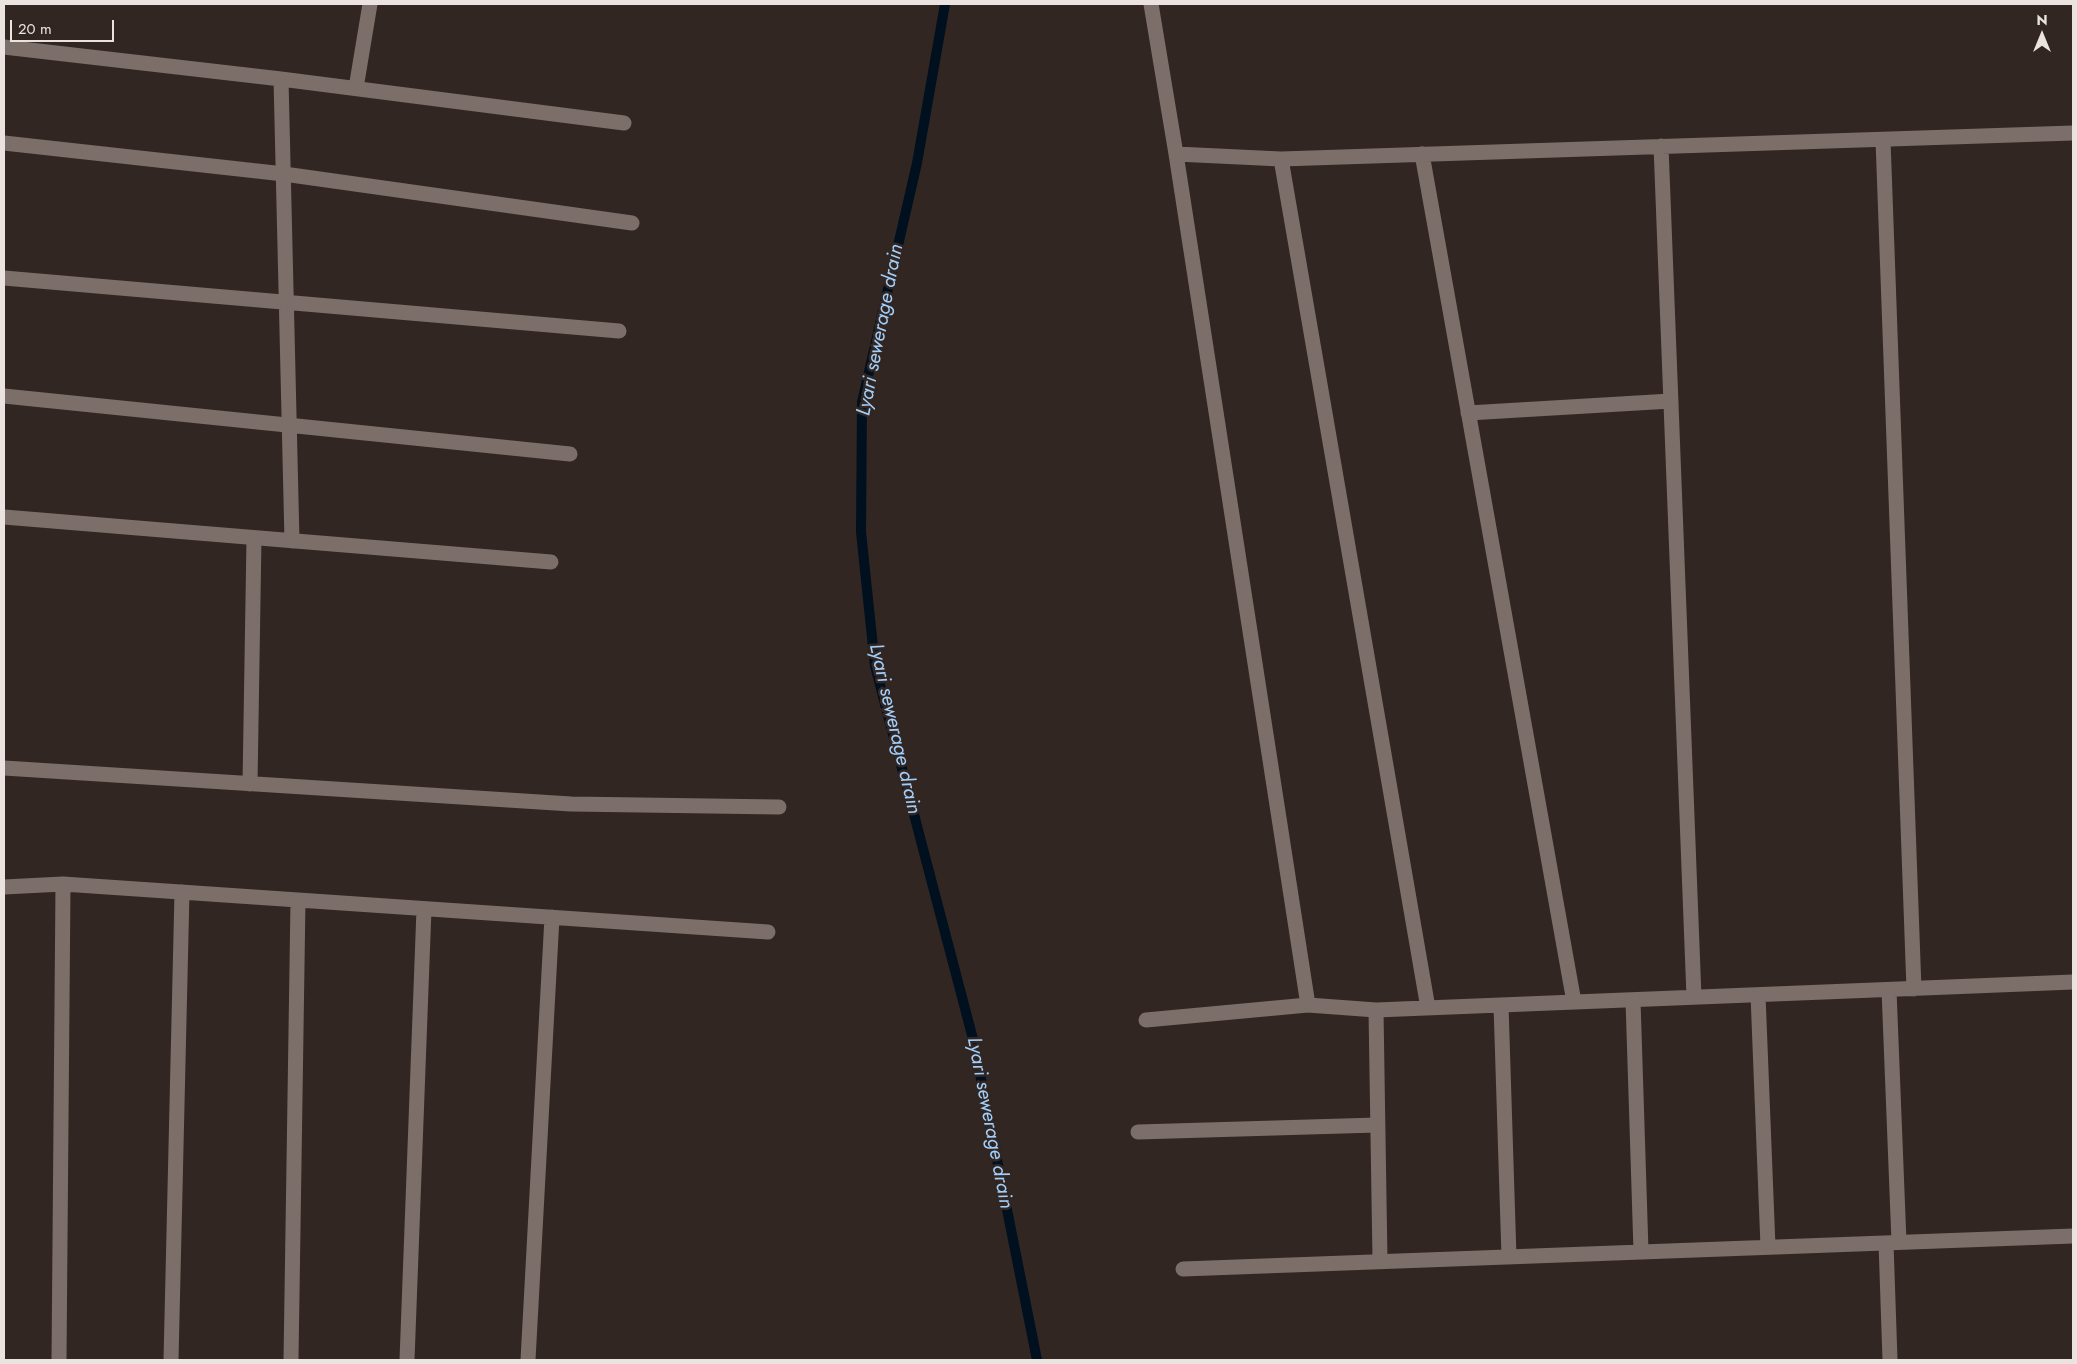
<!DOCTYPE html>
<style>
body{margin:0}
#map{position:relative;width:2077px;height:1364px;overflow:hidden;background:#312622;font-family:Jost,sans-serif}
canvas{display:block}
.frame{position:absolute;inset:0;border:5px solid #eae3e0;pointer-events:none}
.north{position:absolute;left:2017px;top:10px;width:50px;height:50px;-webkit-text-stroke:4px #312622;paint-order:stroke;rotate:0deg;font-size:14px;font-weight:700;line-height:20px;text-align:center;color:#eae3e0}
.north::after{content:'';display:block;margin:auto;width:18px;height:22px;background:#eae3e0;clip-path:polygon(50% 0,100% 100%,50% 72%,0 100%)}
.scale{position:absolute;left:10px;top:20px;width:104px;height:22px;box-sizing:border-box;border:2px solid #eae3e0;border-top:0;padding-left:6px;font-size:15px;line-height:18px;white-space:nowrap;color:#eae3e0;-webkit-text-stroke:4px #312622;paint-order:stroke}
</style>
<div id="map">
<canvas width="2077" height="1364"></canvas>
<div class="frame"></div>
<div class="north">N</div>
<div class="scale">20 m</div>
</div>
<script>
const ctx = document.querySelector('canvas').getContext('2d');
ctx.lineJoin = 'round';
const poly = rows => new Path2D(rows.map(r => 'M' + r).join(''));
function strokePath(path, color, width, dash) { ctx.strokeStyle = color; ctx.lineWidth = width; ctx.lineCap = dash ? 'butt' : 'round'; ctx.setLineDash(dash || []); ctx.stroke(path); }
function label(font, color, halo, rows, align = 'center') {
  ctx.font = font + ' Jost,sans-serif'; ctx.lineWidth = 5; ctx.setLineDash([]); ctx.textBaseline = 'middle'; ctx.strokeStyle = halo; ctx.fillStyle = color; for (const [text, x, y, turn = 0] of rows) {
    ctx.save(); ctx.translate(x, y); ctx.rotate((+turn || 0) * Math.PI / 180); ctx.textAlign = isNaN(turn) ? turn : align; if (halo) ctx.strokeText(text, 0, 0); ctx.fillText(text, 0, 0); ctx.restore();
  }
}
strokePath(poly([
 [945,4,917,163,862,402,861,532,875,666,973,1039,1037,1360]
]), '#01101f', 10);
strokePath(poly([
 [1151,4,1176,154,1308,1005],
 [4,47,281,79,624,123],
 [281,79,292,541],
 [356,88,370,4],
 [1883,140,1914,989],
 [4,143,284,174,632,223],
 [1661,146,1694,997],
 [1176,154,1281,159,2073,133],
 [1422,154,1574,1002],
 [1281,159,1428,1008],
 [4,278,619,331],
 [4,396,570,454],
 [1468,413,1671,401],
 [4,517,551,562],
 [4,768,571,804,779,807],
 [250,784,254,538],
 [4,887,63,884,768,932],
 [1889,990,1899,1242],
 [1758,995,1768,1247],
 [1633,1000,1641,1251],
 [1501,1005,1509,1257],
 [1376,1010,1380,1261],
 [1146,1020,1308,1005,1376,1010,2073,982],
 [1138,1132,1377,1125],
 [1886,1243,1890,1360],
 [1183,1269,2073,1236],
 [59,1360,63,884],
 [171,1360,182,892],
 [291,1360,298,900],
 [407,1360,424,909],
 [528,1360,552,917]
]), '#7c6f69', 15);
label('italic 20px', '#a2cffb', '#312622', [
 ["Lyari sewerage drain",881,330,-79],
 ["Lyari sewerage drain",894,729,77],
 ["Lyari sewerage drain",989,1123,79]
]);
</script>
